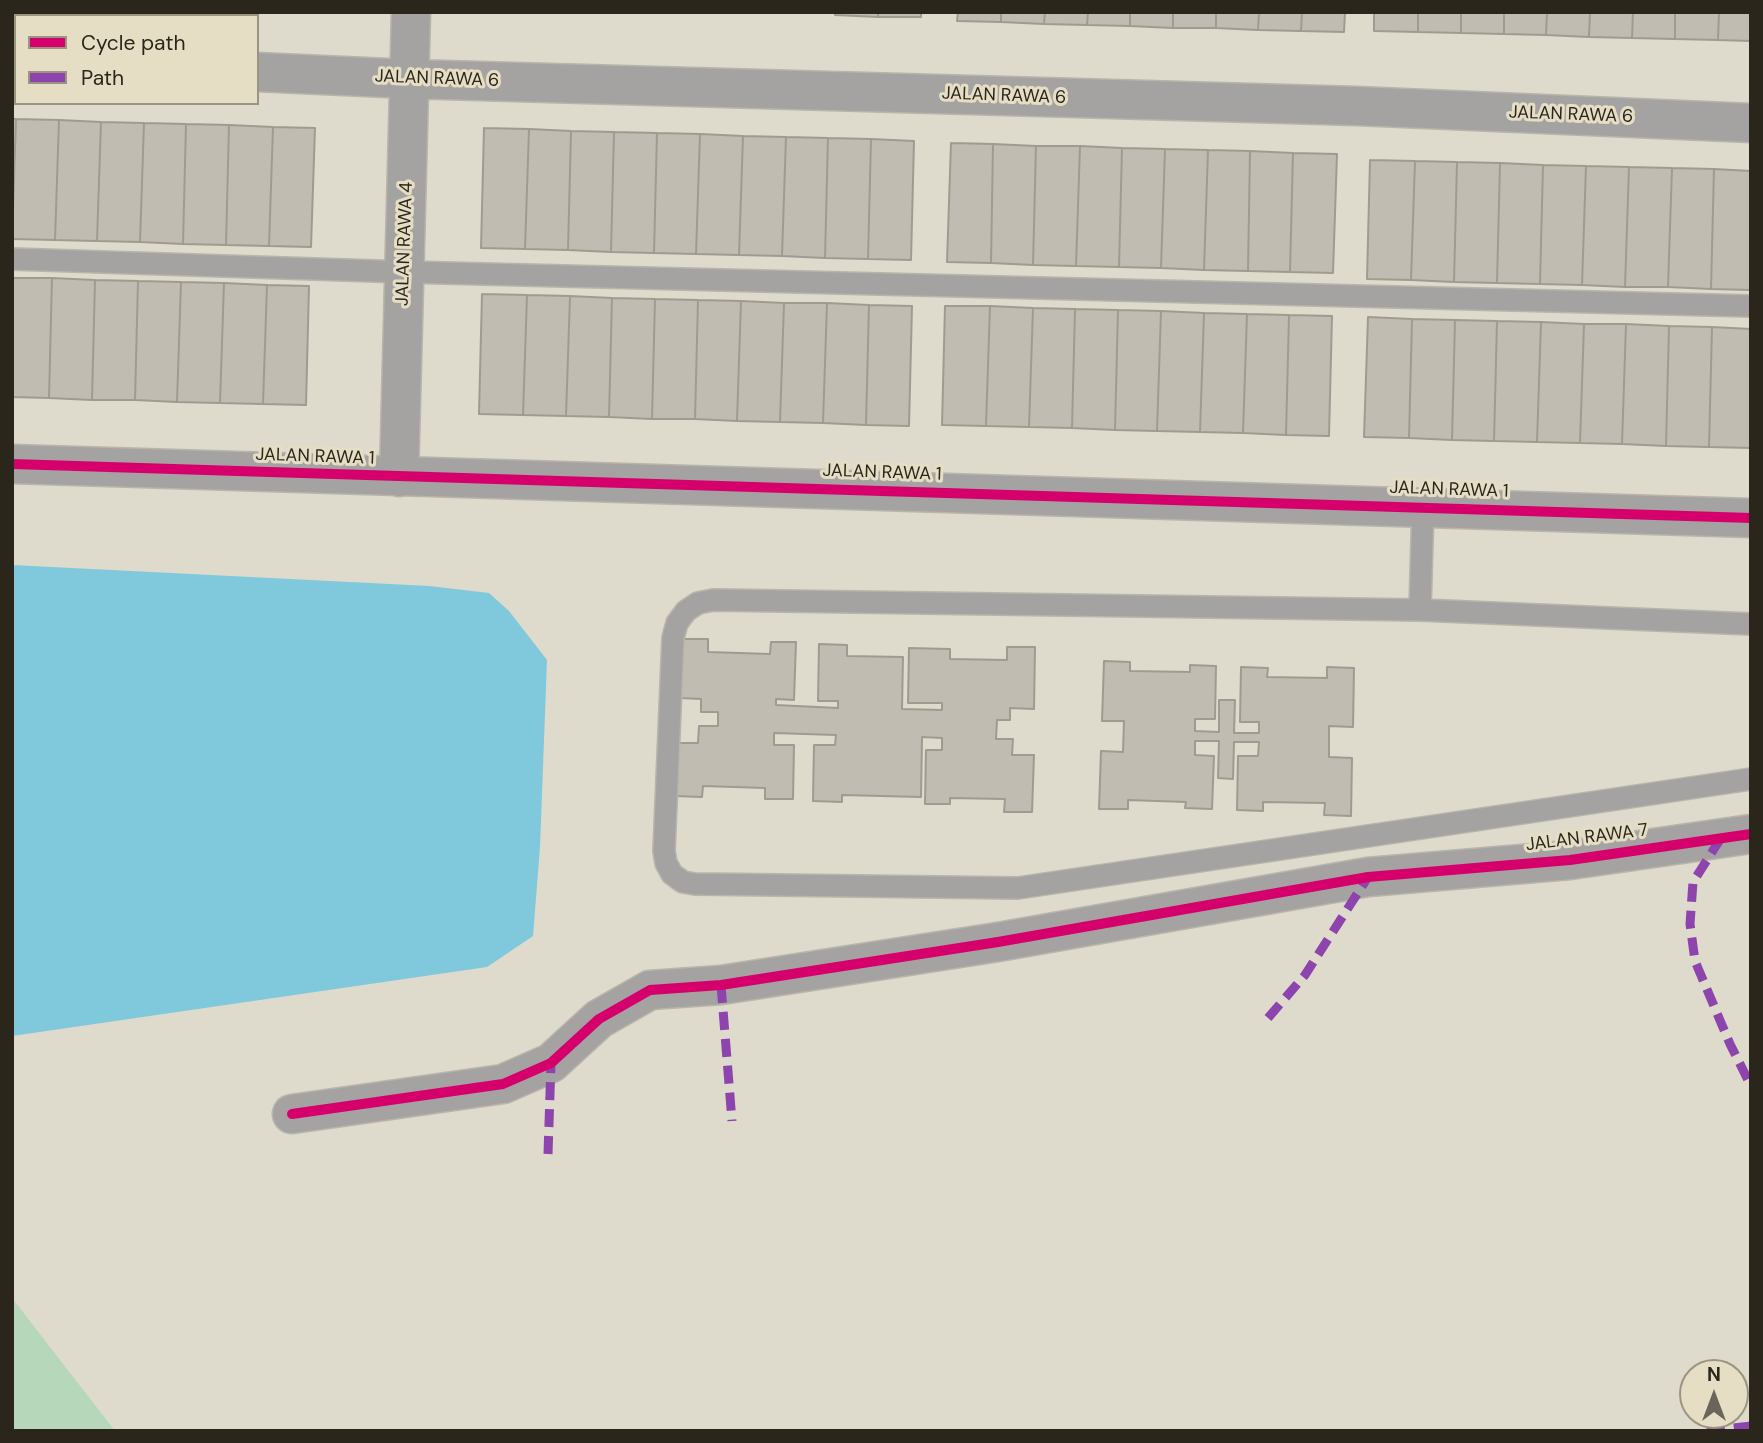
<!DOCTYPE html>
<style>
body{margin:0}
#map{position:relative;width:1763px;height:1443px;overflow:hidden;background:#dedacc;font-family:"DM Sans",sans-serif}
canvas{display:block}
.frame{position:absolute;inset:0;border:14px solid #2a261c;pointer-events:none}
.legend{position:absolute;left:14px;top:14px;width:245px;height:91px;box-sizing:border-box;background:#e6dec4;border:2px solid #9b9481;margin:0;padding:9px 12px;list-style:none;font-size:21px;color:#2a261c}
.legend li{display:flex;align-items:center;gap:14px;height:35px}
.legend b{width:35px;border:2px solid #9b9481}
.north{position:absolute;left:1679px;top:1359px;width:70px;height:70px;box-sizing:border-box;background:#e6dec4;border:2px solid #9b9481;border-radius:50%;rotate:0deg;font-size:19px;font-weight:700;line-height:28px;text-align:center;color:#2a261c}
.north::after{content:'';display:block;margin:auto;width:24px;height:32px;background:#69655a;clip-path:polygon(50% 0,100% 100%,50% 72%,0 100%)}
</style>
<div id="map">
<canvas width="1763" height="1443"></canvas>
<div class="frame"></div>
<ul class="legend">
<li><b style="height:9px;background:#d6006c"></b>Cycle path</li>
<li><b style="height:9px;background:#8e44ad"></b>Path</li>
</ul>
<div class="north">N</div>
</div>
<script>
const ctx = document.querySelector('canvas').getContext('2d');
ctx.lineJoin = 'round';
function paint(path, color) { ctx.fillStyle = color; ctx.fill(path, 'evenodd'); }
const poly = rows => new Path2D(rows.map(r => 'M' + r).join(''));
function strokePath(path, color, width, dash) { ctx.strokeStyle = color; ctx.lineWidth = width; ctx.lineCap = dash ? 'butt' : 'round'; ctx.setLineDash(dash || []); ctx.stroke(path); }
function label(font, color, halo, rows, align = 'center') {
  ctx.font = font + ' "DM Sans",sans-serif'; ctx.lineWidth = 6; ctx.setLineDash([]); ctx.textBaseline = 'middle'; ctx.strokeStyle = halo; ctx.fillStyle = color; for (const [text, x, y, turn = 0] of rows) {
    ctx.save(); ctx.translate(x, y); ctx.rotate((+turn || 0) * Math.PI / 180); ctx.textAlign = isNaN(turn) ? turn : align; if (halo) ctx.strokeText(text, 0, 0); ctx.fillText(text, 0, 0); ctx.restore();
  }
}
paint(poly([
 [12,1298,115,1431,12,1431]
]), '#b6d7b9');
paint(poly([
 [12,565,429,586,489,593,509,611,547,660,540,847,533,936,487,967,12,1036]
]), '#80c8db');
const building = poly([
 [835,12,878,12,878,17,835,15,835,12],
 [878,12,921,12,921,17,878,17,878,12],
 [958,12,1001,12,1001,22,957,21,958,12],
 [1001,12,1045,12,1044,24,1001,22,1001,12],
 [1045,12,1088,12,1087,25,1044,24,1045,12],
 [1088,12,1130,12,1130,26,1087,25,1088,12],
 [1130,12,1173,12,1173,28,1130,26,1130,12],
 [1173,12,1216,12,1216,28,1173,28,1173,12],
 [1216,12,1259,12,1258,30,1216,28,1216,12],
 [1259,12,1302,12,1301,31,1258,30,1259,12],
 [1302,12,1345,12,1344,32,1301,31,1302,12],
 [1374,12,1418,12,1418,32,1374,31,1374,12],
 [1418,12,1461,12,1461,33,1418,32,1418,12],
 [1461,12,1504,12,1504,34,1461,33,1461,12],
 [1504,12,1547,12,1546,35,1504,34,1504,12],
 [1547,12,1590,12,1589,37,1546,35,1547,12],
 [1590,12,1633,12,1632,38,1589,37,1590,12],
 [1633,12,1675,12,1675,39,1632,38,1633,12],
 [1675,12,1719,12,1718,40,1675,39,1675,12],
 [1719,12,1751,12,1751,41,1718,40,1719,12],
 [12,119,16,119,12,230,12,119],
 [16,119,59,120,55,240,12,239,16,119],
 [59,120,101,122,97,241,55,240,59,120],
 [101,122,144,123,140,242,97,241,101,122],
 [144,123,186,124,183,244,140,242,144,123],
 [186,124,229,125,226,245,183,244,186,124],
 [229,125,273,127,269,246,226,245,229,125],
 [273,127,315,128,311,247,269,246,273,127],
 [484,128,529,129,525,249,481,248,484,128],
 [529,129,571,131,568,250,525,249,529,129],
 [571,131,614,132,611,252,568,250,571,131],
 [614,132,657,133,654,253,611,252,614,132],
 [657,133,700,134,696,254,654,253,657,133],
 [700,134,743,136,739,255,696,254,700,134],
 [743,136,786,137,782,256,739,255,743,136],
 [786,137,828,138,825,258,782,256,786,137],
 [828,138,871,139,868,259,825,258,828,138],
 [871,139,914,141,911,260,868,259,871,139],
 [951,143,993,144,991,263,947,262,951,143],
 [993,144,1036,146,1033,265,991,263,993,144],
 [1036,146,1080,146,1076,266,1033,265,1036,146],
 [1080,146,1122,148,1119,267,1076,266,1080,146],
 [1122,148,1165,149,1161,268,1119,267,1122,148],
 [1165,149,1208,150,1204,270,1161,268,1165,149],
 [1208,150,1250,151,1248,271,1204,270,1208,150],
 [1250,151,1293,153,1290,272,1248,271,1250,151],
 [1293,153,1337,154,1333,273,1290,272,1293,153],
 [1370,160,1415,161,1411,280,1367,279,1370,160],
 [1415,161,1457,162,1454,282,1411,280,1415,161],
 [1457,162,1500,163,1497,283,1454,282,1457,162],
 [1500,163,1543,165,1540,284,1497,283,1500,163],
 [1543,165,1586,166,1582,285,1540,284,1543,165],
 [1586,166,1629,167,1625,287,1582,285,1586,166],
 [1629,167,1672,168,1668,287,1625,287,1629,167],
 [1672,168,1714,169,1711,289,1668,287,1672,168],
 [1714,169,1751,171,1751,290,1711,289,1714,169],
 [12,278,52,278,49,398,12,397,12,278],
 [52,278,95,280,92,400,49,398,52,278],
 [95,280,138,281,135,400,92,400,95,280],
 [138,281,181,282,177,402,135,400,138,281],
 [181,282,224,283,220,403,177,402,181,282],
 [224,283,267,285,263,404,220,403,224,283],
 [267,285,309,286,306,405,263,404,267,285],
 [482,294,527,295,523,415,479,414,482,294],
 [527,295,570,296,566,416,523,415,527,295],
 [570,296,612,298,609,417,566,416,570,296],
 [612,298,655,299,652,419,609,417,612,298],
 [655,299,698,300,695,419,652,419,655,299],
 [698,300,741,301,737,421,695,419,698,300],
 [741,301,784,303,780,422,737,421,741,301],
 [784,303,827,303,823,423,780,422,784,303],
 [827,303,869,305,866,425,823,423,827,303],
 [869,305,912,306,909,426,866,425,869,305],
 [945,306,990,306,986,426,942,425,945,306],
 [990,306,1033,308,1029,427,986,426,990,306],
 [1033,308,1075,309,1072,428,1029,427,1033,308],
 [1075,309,1118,310,1115,430,1072,428,1075,309],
 [1118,310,1161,311,1157,431,1115,430,1118,310],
 [1161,311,1204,313,1200,432,1157,431,1161,311],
 [1204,313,1247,314,1243,433,1200,432,1204,313],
 [1247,314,1289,315,1286,435,1243,433,1247,314],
 [1289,315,1332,316,1329,436,1286,435,1289,315],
 [1368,317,1412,319,1409,438,1364,437,1368,317],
 [1412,319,1455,320,1452,440,1409,438,1412,319],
 [1455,320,1497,321,1494,441,1452,440,1455,320],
 [1497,321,1541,322,1537,442,1494,441,1497,321],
 [1541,322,1584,324,1580,443,1537,442,1541,322],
 [1584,324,1626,324,1622,444,1580,443,1584,324],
 [1626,324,1669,326,1666,446,1622,444,1626,324],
 [1669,326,1712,327,1709,447,1666,446,1669,326],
 [1712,327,1751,329,1751,448,1709,447,1712,327],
 [681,639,708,639,708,652,770,654,771,642,796,642,794,700,776,699,776,705,838,708,838,701,818,701,819,644,847,645,847,656,903,657,902,709,942,710,942,703,908,703,909,648,950,649,950,659,1007,660,1007,647,1035,647,1034,709,1010,708,1010,720,997,720,996,739,1013,739,1012,755,1034,755,1032,812,1004,812,1005,799,950,798,950,804,925,804,926,750,942,750,942,738,922,737,921,797,842,795,842,802,813,801,814,745,835,745,836,735,774,733,774,745,794,745,793,799,765,799,765,788,703,786,702,797,674,796,675,743,698,743,699,726,718,726,718,712,701,712,701,699,680,698,681,639],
 [1104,661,1130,662,1130,671,1190,672,1190,665,1216,666,1215,719,1195,719,1195,731,1219,732,1219,700,1235,700,1234,733,1259,733,1259,722,1240,722,1241,667,1268,668,1267,677,1327,678,1327,667,1354,668,1353,727,1329,726,1329,757,1352,758,1351,816,1324,815,1325,803,1263,802,1263,811,1237,810,1238,756,1258,756,1259,742,1234,742,1233,779,1218,778,1219,741,1195,741,1195,755,1214,756,1212,809,1185,808,1186,802,1128,800,1128,809,1099,809,1101,751,1123,752,1124,721,1102,721,1104,661]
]);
paint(building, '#c1bcb2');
strokePath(building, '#a09b91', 2);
const lane = poly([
 [12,259,405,272,1751,306],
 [1420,610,1423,506],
 [1751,624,1420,610,713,600,698,603,686,611,677,623,673,638,664,851,666,863,672,874,683,882,695,884,1018,888,1751,779]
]);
const street = poly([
 [12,61,16,62],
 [257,72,409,79,1357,106,1751,123],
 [12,464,1751,518],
 [399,477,411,12],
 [292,1114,503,1084,551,1063,599,1019,650,990,721,985,998,942,1368,877,1570,860,1751,834]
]);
strokePath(lane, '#b8b5aa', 24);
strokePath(street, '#b8b5aa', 41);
strokePath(lane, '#a4a3a2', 21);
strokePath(street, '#a4a3a2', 38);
strokePath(poly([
 [1721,838,1693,882,1690,924,1695,961,1730,1044,1751,1086],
 [721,985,732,1121],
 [1268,1018,1305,975,1368,877],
 [548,1154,551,1063],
 [1707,1431,1751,1426]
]), '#8e44ad', 9, [18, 9]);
strokePath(poly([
 [12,464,1751,518],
 [292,1114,503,1084,551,1063,599,1019,650,990,721,985,998,942,1368,877,1570,860,1751,834]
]), '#d6006c', 10);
label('18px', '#2a261c', '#e6dec4', [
 ["JALAN RAWA 6",437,79,2],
 ["JALAN RAWA 6",1004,96,2],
 ["JALAN RAWA 6",1571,115,2],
 ["JALAN RAWA 4",405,244,-88],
 ["JALAN RAWA 1",315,457,2],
 ["JALAN RAWA 1",882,473,2],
 ["JALAN RAWA 1",1449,490,2],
 ["JALAN RAWA 7",1587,838,-7]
]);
</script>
